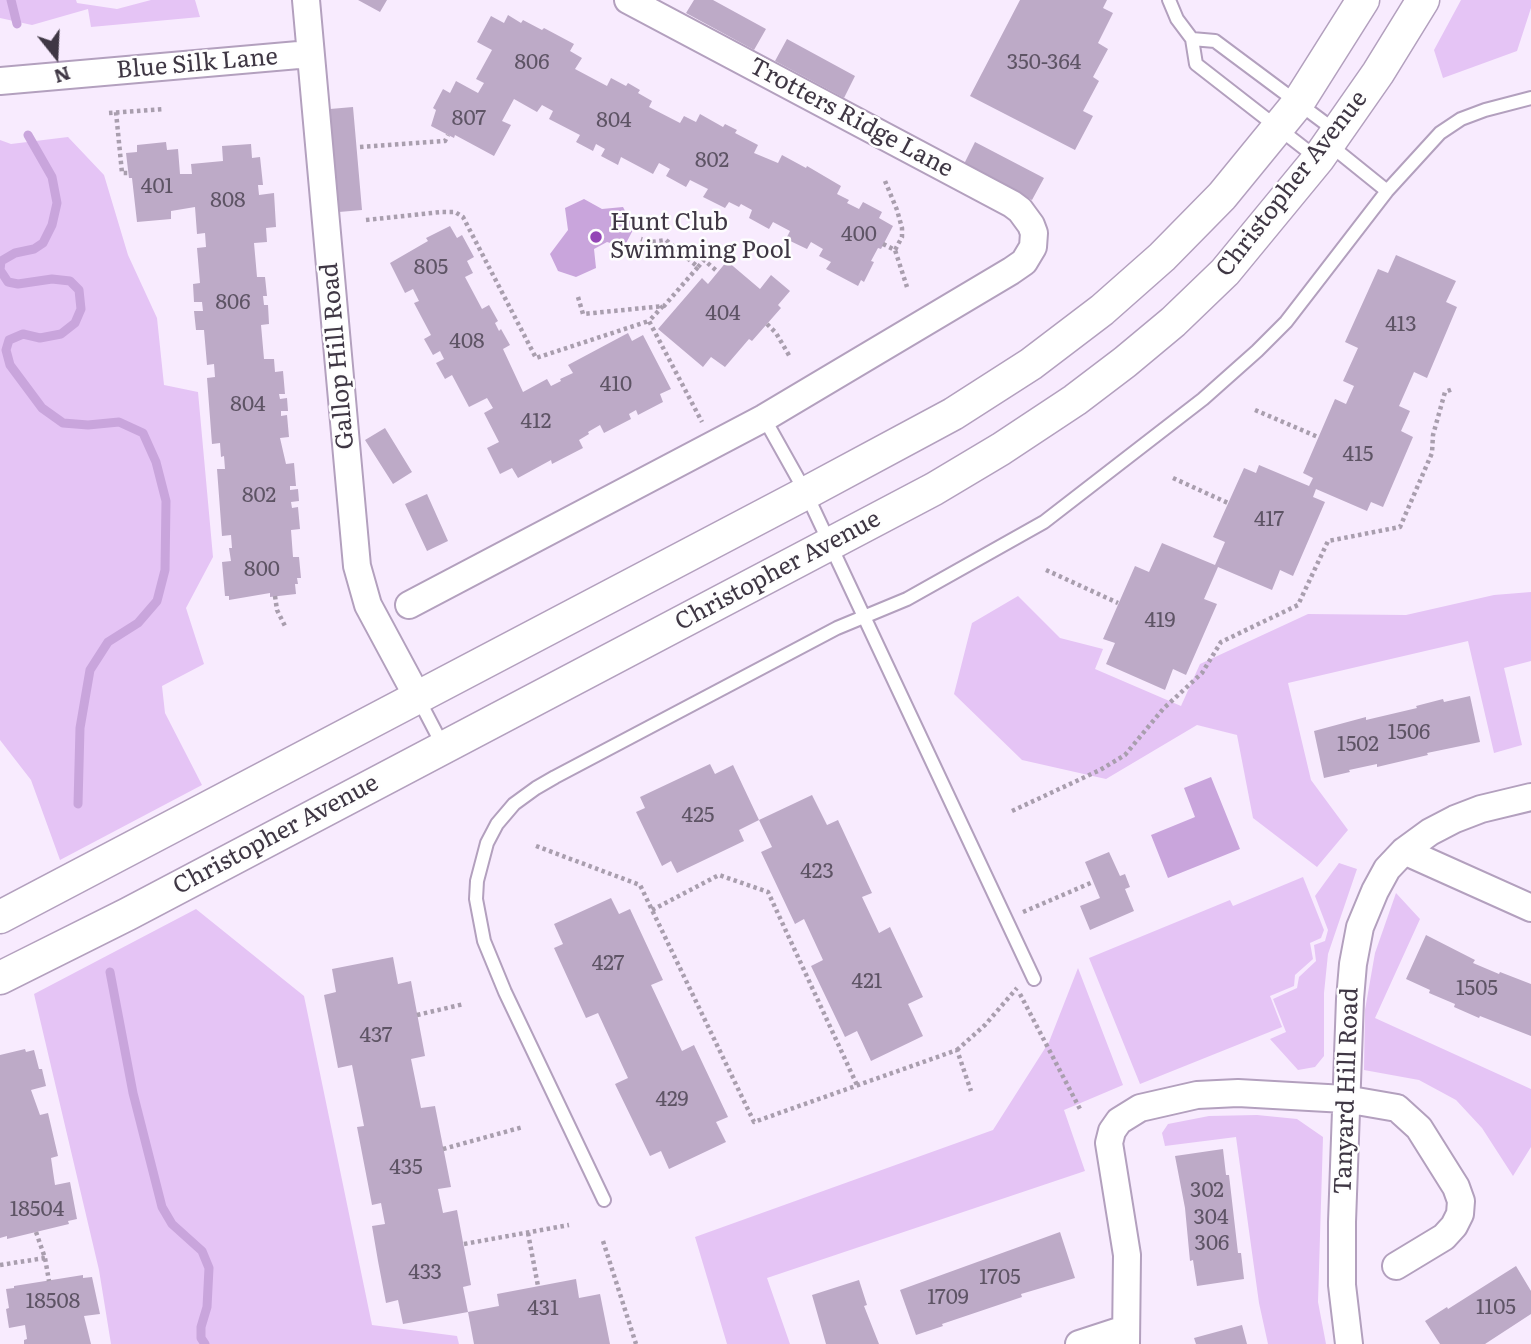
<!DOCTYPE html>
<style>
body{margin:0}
#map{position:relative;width:1531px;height:1344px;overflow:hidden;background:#f8ebfe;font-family:Literata,serif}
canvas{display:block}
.north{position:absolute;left:21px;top:21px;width:70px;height:70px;-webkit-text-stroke:5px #fefefe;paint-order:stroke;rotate:162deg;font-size:19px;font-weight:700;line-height:28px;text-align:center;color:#3f3744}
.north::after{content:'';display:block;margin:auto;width:24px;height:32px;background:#3f3744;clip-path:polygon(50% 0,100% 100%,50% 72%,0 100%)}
</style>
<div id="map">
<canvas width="1531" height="1344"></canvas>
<div class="north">N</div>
</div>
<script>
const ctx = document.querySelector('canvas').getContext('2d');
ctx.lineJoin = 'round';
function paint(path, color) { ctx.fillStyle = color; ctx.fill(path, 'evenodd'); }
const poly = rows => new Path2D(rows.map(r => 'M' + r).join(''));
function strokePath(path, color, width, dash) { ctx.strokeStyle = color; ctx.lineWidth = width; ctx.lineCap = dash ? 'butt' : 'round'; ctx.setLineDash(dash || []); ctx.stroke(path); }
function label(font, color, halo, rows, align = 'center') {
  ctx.font = font + ' Literata,serif'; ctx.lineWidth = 5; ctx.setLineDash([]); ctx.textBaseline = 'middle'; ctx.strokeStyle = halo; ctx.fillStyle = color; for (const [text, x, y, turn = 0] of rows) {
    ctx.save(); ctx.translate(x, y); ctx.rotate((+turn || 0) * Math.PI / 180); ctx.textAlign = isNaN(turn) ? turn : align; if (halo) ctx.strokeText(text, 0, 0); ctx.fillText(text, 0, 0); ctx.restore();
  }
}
paint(poly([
 [0,0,76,0,77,3,117,9,151,0,195,0,200,17,91,27,88,9,32,25,0,18],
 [1461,0,1531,0,1531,8,1517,51,1443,78,1434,50],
 [68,137,104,175,128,255,157,318,164,385,198,392,213,557,186,608,204,664,162,686,165,713,202,785,60,860,31,780,0,740,0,140,11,144],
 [1531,592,1531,661,1504,668,1522,745,1494,753,1468,641,1288,683,1311,780,1348,830,1317,867,1253,818,1237,735,1197,725,1106,779,1022,760,954,694,972,623,1018,596,1060,638,1103,649,1095,669,1181,706,1200,664,1308,614,1406,615,1494,595],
 [1339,863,1357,869,1328,954,1324,993,1324,1056,1315,1067,1298,1070,1270,1039,1286,1032,1273,999,1297,988,1299,977,1316,961,1314,945,1325,941,1328,930,1315,896],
 [1303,877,1324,930,1321,938,1310,943,1313,959,1295,975,1294,986,1270,996,1282,1027,1140,1084,1089,958,1230,900,1233,906],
 [1396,893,1420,919,1375,1018,1531,1089,1531,1147,1513,1176,1482,1128,1456,1100,1419,1080,1364,1070,1365,1010,1375,953],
 [196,909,304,996,372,1325,457,1336,459,1344,111,1344,99,1270,34,994],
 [1078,968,1123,1085,1064,1110,1085,1171,767,1278,790,1344,727,1344,695,1237,993,1130,1049,1042],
 [1257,1115,1297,1119,1323,1137,1318,1302,1326,1344,1268,1344,1259,1303,1236,1137,1165,1146,1162,1133,1168,1124,1209,1116]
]), '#e5c4f5');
paint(poly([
 [584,199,602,209,623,207,634,228,624,247,607,242,594,249,596,268,576,277,558,271,550,254,568,230,565,208],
 [1211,777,1240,849,1168,878,1151,835,1195,817,1184,788]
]), '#c9a5dc');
strokePath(poly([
 [11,0,17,24],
 [28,135,52,177,57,203,52,225,43,243,34,249,15,253,1,261,0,270,8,282,18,284,52,279,70,281,79,290,81,309,75,323,61,334,40,338,23,334,9,340,6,350,10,365,42,408,63,423,88,425,119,422,143,433,156,462,166,501,165,570,157,601,138,623,108,642,90,670,80,728,78,804],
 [110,972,133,1093,162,1207,172,1224,202,1251,209,1268,207,1307,201,1327,201,1338,205,1344]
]), '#c9a5dc', 9);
paint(poly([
 [358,0,387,0,380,12],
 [694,0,713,0,766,29,754,50,686,13],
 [1020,0,1107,0,1103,8,1113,13,1098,43,1108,49,1093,77,1099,81,1083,111,1093,116,1075,150,970,96],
 [508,15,521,23,523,20,542,30,544,28,574,44,570,51,582,58,575,69,607,86,611,78,626,86,628,83,640,90,638,93,652,101,649,107,680,123,684,116,696,122,700,114,723,127,725,124,737,130,735,133,758,145,754,153,778,163,782,155,806,168,807,166,841,186,837,194,849,200,847,203,859,209,863,202,882,212,879,218,893,226,881,249,878,248,871,261,874,262,864,282,861,280,858,286,826,269,831,262,819,256,823,249,811,242,807,249,786,239,790,231,773,222,769,229,749,218,752,210,741,204,739,207,729,202,725,208,703,197,708,189,690,180,686,187,666,176,670,169,659,163,653,174,621,157,618,165,601,156,605,149,596,144,593,151,576,142,580,135,549,119,553,111,542,105,537,112,514,99,502,121,511,125,494,156,455,135,454,138,431,126,436,110,433,108,443,89,450,93,456,81,478,93,484,83,476,79,492,50,477,42,491,16,504,23],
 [787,39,855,76,844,98,775,61],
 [353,107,362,210,339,212,330,109],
 [166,142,167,150,178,149,180,174,192,174,191,164,223,161,222,146,251,144,252,158,260,157,263,185,258,185,259,195,274,193,276,227,266,228,267,242,254,243,257,277,265,277,267,296,263,296,264,305,268,305,269,324,261,325,264,359,274,359,275,372,283,371,285,394,279,394,280,399,287,398,288,411,281,411,281,416,287,415,289,437,280,438,286,464,294,463,296,486,290,486,290,490,298,489,299,501,291,502,292,508,298,507,300,529,291,530,293,557,299,557,301,578,297,578,298,584,295,584,296,594,270,597,270,593,229,600,229,596,225,596,222,562,231,561,229,548,232,548,231,535,222,536,217,469,225,469,224,456,221,457,220,443,212,444,207,378,215,377,214,364,207,365,204,330,196,330,194,311,203,311,202,302,194,302,193,284,200,283,197,248,206,247,205,233,197,234,195,207,171,211,171,219,137,222,132,178,129,178,126,153,137,152,137,145],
 [975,142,1044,178,1032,200,964,164],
 [450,226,457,238,462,235,474,257,467,261,473,273,465,277,482,309,489,305,498,321,495,323,499,331,501,329,510,345,503,349,523,392,547,379,551,386,561,381,560,379,573,373,568,365,628,333,632,341,643,335,671,389,660,394,663,402,638,415,636,410,629,414,631,419,604,433,600,425,588,432,589,434,579,440,583,448,552,464,551,460,518,478,512,468,500,474,487,448,499,442,484,413,493,408,487,398,469,407,452,375,445,379,436,363,444,359,440,351,433,355,424,339,431,335,414,303,419,301,413,289,405,293,390,263,428,241,426,238],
 [1396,255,1456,281,1446,302,1457,307,1427,378,1414,372,1399,406,1410,411,1401,431,1413,437,1383,507,1371,502,1367,511,1316,489,1313,497,1325,502,1293,576,1280,570,1272,590,1218,567,1204,599,1217,604,1186,675,1173,669,1165,690,1106,664,1115,643,1103,639,1135,566,1149,572,1162,543,1215,565,1225,542,1213,537,1244,468,1256,473,1259,465,1309,486,1313,478,1303,473,1335,399,1346,404,1354,386,1343,381,1358,348,1345,342,1378,269,1388,273],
 [727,261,760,289,771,275,790,291,778,305,781,308,752,341,749,339,725,367,711,357,703,367,658,329,702,278,708,284],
 [385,428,412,472,393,484,365,440],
 [427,494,448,541,427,551,405,504],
 [1470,696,1480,742,1427,753,1428,755,1377,767,1377,764,1349,770,1350,772,1324,778,1314,731,1366,717,1366,720,1417,708,1416,706,1443,699,1444,702],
 [710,764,715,774,733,765,759,820,739,830,744,841,677,873,671,861,662,866,636,812,645,808,640,797],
 [812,795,827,825,838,820,872,893,862,897,879,933,890,927,923,997,908,1004,923,1036,871,1061,857,1031,845,1037,811,966,823,960,804,919,795,924,761,852,772,847,759,820],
 [1109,852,1120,876,1125,874,1130,887,1125,889,1134,911,1090,930,1080,906,1100,898,1085,862],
 [611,898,619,914,630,909,663,980,651,985,682,1051,694,1045,728,1117,716,1122,726,1142,669,1169,661,1151,650,1156,615,1084,628,1078,598,1013,586,1018,554,948,563,944,554,924],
 [1426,935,1475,960,1473,963,1499,974,1500,972,1531,984,1531,1036,1480,1016,1479,1018,1454,1007,1455,1004,1429,993,1430,990,1406,979],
 [393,957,398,984,411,981,425,1056,411,1059,421,1108,435,1106,451,1187,438,1189,443,1213,457,1210,471,1285,463,1287,468,1312,403,1324,398,1300,386,1303,378,1261,372,1226,385,1224,381,1203,372,1205,357,1127,364,1126,352,1065,338,1068,324,995,336,992,332,969],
 [25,1049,26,1052,34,1050,39,1069,42,1069,46,1086,31,1090,40,1115,48,1113,58,1156,51,1158,55,1185,70,1182,77,1219,68,1221,69,1224,7,1239,7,1236,0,1238,0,1055],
 [1223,1149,1226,1175,1229,1175,1238,1253,1241,1253,1244,1279,1197,1286,1193,1260,1190,1261,1185,1208,1175,1156],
 [1060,1232,1075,1278,1021,1294,1022,1297,942,1324,943,1326,916,1335,900,1290],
 [1516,1266,1531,1291,1531,1314,1485,1344,1440,1344,1425,1321,1447,1307,1448,1309],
 [83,1275,83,1278,92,1277,100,1314,84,1316,91,1344,24,1344,24,1340,27,1339,25,1325,9,1328,6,1309,9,1308,6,1289,14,1288,14,1286],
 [576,1279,579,1298,600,1294,610,1344,474,1344,468,1312,499,1306,497,1294],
 [859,1280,867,1305,864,1306,879,1344,826,1344,812,1295],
 [1242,1325,1247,1344,1196,1344,1194,1338]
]), '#bdaac7');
const service = poly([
 [1169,0,1177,19,1192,39,1196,64,1318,159],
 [1192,39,1215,41,1337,132],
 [1330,145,1387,191],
 [764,418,806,493,1034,979],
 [418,698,443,746],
 [604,1200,505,992,484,941,476,899,477,881,487,843,497,824,514,804,536,788,555,777,837,628,907,599,1044,522,1203,399,1257,351,1286,322,1387,191,1440,133,1461,119,1485,110,1531,98]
]);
const minor = poly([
 [306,0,357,566,368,605,418,698],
 [0,81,310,54],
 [409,605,764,418,1011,271,1024,262,1033,247,1034,233,1031,225,1020,210,1012,204,628,0],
 [1404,851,1531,908],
 [1079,1344,1125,1329],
 [1126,1344,1127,1255,1109,1143,1112,1131,1119,1121,1140,1108,1197,1095,1238,1093,1345,1099,1397,1108,1419,1128,1456,1187,1461,1201,1460,1214,1454,1226,1444,1237,1396,1266],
 [1349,1344,1342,1285,1342,1222,1350,999,1353,964,1360,927,1375,891,1387,869,1404,851,1430,832,1455,819,1481,809,1531,797]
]);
const tertiary = poly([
 [0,917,806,493,953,414,1031,364,1102,310,1162,257,1222,196,1298,103,1363,0],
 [0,978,128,914,934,489,1001,449,1075,400,1125,362,1173,322,1225,272,1318,159,1378,73,1423,0]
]);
strokePath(service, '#b3a0be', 16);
strokePath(minor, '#b3a0be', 30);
strokePath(tertiary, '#b3a0be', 35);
strokePath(poly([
 [116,112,122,173,128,173],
 [109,113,164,109],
 [360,147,445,141,448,135],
 [885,181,897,210,902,228,902,237,895,250],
 [366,220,441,212,455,212,463,217,536,358,649,321],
 [883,244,895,250,907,287],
 [698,267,704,260,718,272],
 [578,297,583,314,664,306,698,267,666,240,651,242,641,239],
 [663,306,649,321,702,422],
 [767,324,776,333,790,357],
 [1255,410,1318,437],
 [1173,478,1228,503],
 [1046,570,1118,603],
 [275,596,277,610,285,626],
 [1012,811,1100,770,1125,755,1163,709,1202,673,1221,642,1298,605,1328,541,1400,527,1432,453,1433,435,1445,392,1453,389],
 [536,846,640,885,754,1122,957,1050,971,1091],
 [652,910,719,875,768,892,857,1085],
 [1023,912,1093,882],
 [1020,994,1081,1111],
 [417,1015,464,1004],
 [957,1050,985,1025,1017,988],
 [443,1149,523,1127],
 [36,1232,45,1258,49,1281],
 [528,1233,538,1286],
 [603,1241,636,1344],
 [464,1244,569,1225],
 [0,1265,45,1258]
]), '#a99eae', 4.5, [3.5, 3.5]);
strokePath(service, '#fff', 12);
strokePath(minor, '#fff', 26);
strokePath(tertiary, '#fff', 32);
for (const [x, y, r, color] of [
 [596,237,7,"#9446b6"]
]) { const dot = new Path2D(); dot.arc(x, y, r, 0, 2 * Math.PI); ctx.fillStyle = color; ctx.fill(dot); strokePath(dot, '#fefefe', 2.5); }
label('21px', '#5e5465', null, [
 ["806",532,63],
 ["350-364",1044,63],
 ["807",469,119],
 ["804",614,121],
 ["802",712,161],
 ["401",157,187],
 ["808",228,201],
 ["400",859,235],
 ["805",431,268],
 ["806",233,303],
 ["404",723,314],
 ["413",1401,325],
 ["408",467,342],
 ["410",616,385],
 ["804",248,405],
 ["412",536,422],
 ["415",1358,455],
 ["802",259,496],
 ["417",1269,520],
 ["800",262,570],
 ["419",1160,621],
 ["1506",1409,733],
 ["1502",1358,745],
 ["425",698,816],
 ["423",817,872],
 ["427",608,964],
 ["421",867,982],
 ["1505",1477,989],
 ["437",376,1036],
 ["429",672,1100],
 ["435",406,1168],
 ["302",1207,1191],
 ["18504",37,1210],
 ["304",1211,1218],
 ["306",1212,1244],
 ["433",425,1273],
 ["1705",1000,1278],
 ["1709",948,1298],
 ["18508",53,1302],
 ["1105",1496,1308],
 ["431",543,1309]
]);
label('24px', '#3f3744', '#fefefe', [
 ["Blue Silk Lane",197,64,-5],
 ["Trotters Ridge Lane",851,118,28],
 ["Christopher Avenue",1292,184,-52],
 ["Gallop Hill Road",338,356,-95],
 ["Christopher Avenue",778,571,-28],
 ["Christopher Avenue",276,835,-28],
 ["Tanyard Hill Road",1347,1091,-88]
]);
label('24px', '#3f3744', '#fefefe', [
 ["Hunt Club",610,223],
 ["Swimming Pool",610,251]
], 'left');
</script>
